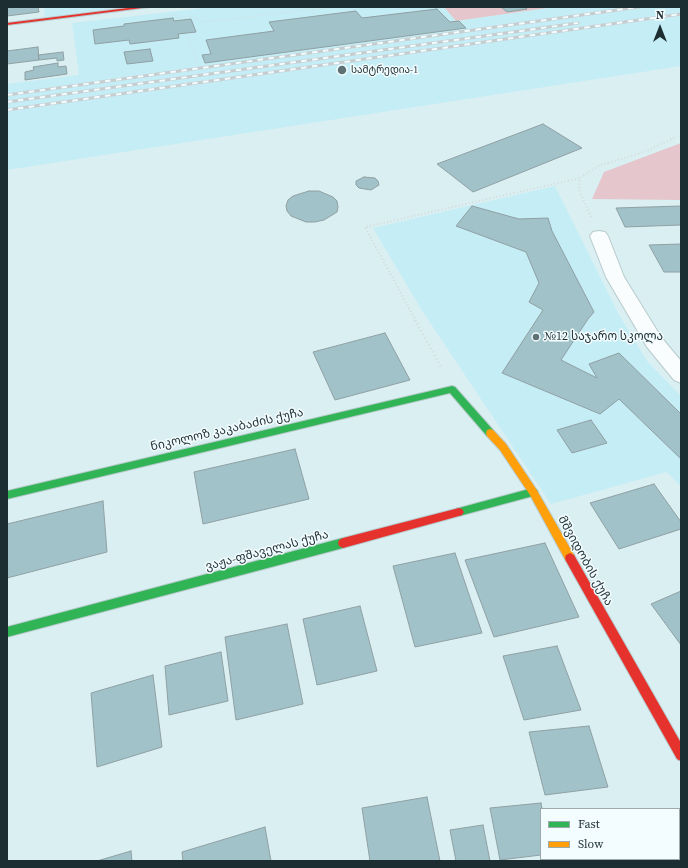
<!DOCTYPE html>
<meta charset="utf-8">
<style>
body{margin:0}
#map{position:relative;width:688px;height:868px;overflow:hidden;background:#daeff2;font-family:"Source Serif 4",serif}
canvas{display:block}
.frame{position:absolute;inset:0;border:8px solid #1c2e32;pointer-events:none}
.legend{position:absolute;left:540px;top:808px;width:140px;height:52px;box-sizing:border-box;background:#f3fcfe;border:1px solid #9daaac;margin:0;padding:5px 7px;list-style:none;font-size:12px;color:#1c2e32}
.legend li{display:flex;align-items:center;gap:8px;height:20px}
.legend b{width:20px;border:1px solid #9daaac}
.north{position:absolute;left:640px;top:8px;width:40px;height:40px;-webkit-text-stroke:3px #f3fcfe;paint-order:stroke;rotate:0deg;font-size:11px;font-weight:700;line-height:16px;text-align:center;color:#1c2e32}
.north::after{content:'';display:block;margin:auto;width:14px;height:18px;background:#1c2e32;clip-path:polygon(50% 0,100% 100%,50% 72%,0 100%)}
</style>
<div id="map">
<canvas width="688" height="868"></canvas>
<div class="frame"></div>
<ul class="legend">
<li><b style="height:5px;background:#30b455"></b>Fast</li>
<li><b style="height:5px;background:#ff9f0a"></b>Slow</li>
</ul>
<div class="north">N</div>
</div>
<script>
const ctx = document.querySelector('canvas').getContext('2d');
ctx.lineJoin = 'round';
function paint(path, color) { ctx.fillStyle = color; ctx.fill(path, 'evenodd'); }
const poly = rows => new Path2D(rows.map(r => 'M' + r).join(''));
function strokePath(path, color, width, dash) { ctx.strokeStyle = color; ctx.lineWidth = width; ctx.lineCap = dash ? 'butt' : 'round'; ctx.setLineDash(dash || []); ctx.stroke(path); }
function label(font, color, halo, rows, align = 'center') {
  ctx.font = font + ' "Source Serif 4","Noto Sans Georgian",serif'; ctx.lineWidth = 3; ctx.setLineDash([]); ctx.textBaseline = 'middle'; ctx.strokeStyle = halo; ctx.fillStyle = color; for (const [text, x, y, turn = 0] of rows) {
    ctx.save(); ctx.translate(x, y); ctx.rotate((+turn || 0) * Math.PI / 180); ctx.textAlign = isNaN(turn) ? turn : align; if (halo) ctx.strokeText(text, 0, 0); ctx.fillText(text, 0, 0); ctx.restore();
  }
}
paint(poly([
 [44,7,126,7,45,17],
 [213,7,444,7,456,21,554,7,681,7,681,66,7,170,7,84,79,75,72,23],
 [555,186,618,313,647,361,681,396,681,487,667,472,551,504,421,309,373,228]
]), '#c5edf5');
paint(poly([
 [444,7,554,7,456,21],
 [681,143,681,200,592,199,604,172]
]), '#e4c6cc');
const building = poly([
 [7,7,38,7,39,12,7,16,7,7],
 [501,7,524,7,527,9,507,12,501,7],
 [437,9,450,22,459,21,466,28,205,63,202,55,211,54,206,40,274,31,269,22,356,11,362,18,437,9],
 [173,18,174,21,191,19,196,32,178,34,179,38,130,44,129,40,95,44,93,30,124,26,124,24,173,18],
 [38,47,39,60,7,64,7,51,38,47],
 [150,49,153,61,127,64,124,52,150,49],
 [63,52,64,60,57,61,57,58,39,60,38,55,63,52],
 [58,63,58,67,66,66,67,74,25,80,25,72,34,70,33,67,58,63],
 [543,124,582,148,473,192,437,164,543,124],
 [364,177,375,178,378,181,379,185,371,190,359,188,356,185,356,181,364,177],
 [309,191,319,191,333,197,337,201,338,207,337,212,324,220,315,222,306,222,291,216,287,211,286,206,288,200,293,196,309,191],
 [472,206,519,219,548,218,552,231,594,312,588,319,561,360,597,378,589,364,619,353,681,414,681,459,619,399,600,414,502,373,543,310,529,302,539,283,526,252,456,226,472,206],
 [681,206,681,225,625,227,616,208,681,206],
 [681,244,681,272,664,272,649,245,681,244],
 [385,333,410,380,335,400,313,352,385,333],
 [591,420,607,443,572,453,557,430,591,420],
 [295,449,309,499,203,524,194,472,295,449],
 [654,484,681,522,681,529,619,549,590,503,654,484],
 [103,501,107,552,7,578,7,524,103,501],
 [545,543,579,617,494,637,465,560,545,543],
 [455,553,482,633,415,647,393,566,455,553],
 [681,591,681,645,651,604,681,591],
 [360,606,377,671,317,685,303,619,360,606],
 [287,624,303,704,236,720,225,637,287,624],
 [557,646,581,710,524,720,503,656,557,646],
 [221,652,228,701,169,715,165,666,221,652],
 [153,675,162,747,97,767,91,693,153,675],
 [589,726,608,787,545,795,529,732,589,726],
 [427,797,440,861,370,861,362,808,427,797],
 [541,803,542,809,541,855,500,860,490,808,541,803],
 [483,825,490,861,456,861,450,830,483,825],
 [265,827,271,861,183,861,182,852,265,827],
 [131,851,132,861,97,861,131,851],
 [574,859,661,859,662,861,575,861,574,859]
]);
paint(building, '#a1c2c9');
strokePath(building, '#8fa0a3', 1);
const street = poly([
 [599,231,605,232,608,236,624,277,661,337,681,361,681,383,674,380,647,347,606,277,590,236,593,232,599,231]
]);
const fast = poly([
 [452,386,455,387,493,430,494,433,493,436,487,436,450,393,7,499,7,491,452,386],
 [533,488,536,489,538,492,536,495,533,496,459,516,456,515,454,512,456,509,459,508,533,488],
 [343,538,347,540,348,543,347,546,343,548,7,637,7,627,343,538]
]);
const slow = poly([
 [490,429,493,430,506,444,536,489,574,555,575,558,574,561,570,563,566,561,530,495,500,450,487,436,486,433,487,430,490,429]
]);
const jam = poly([
 [136,7,150,7,7,25,7,23,136,7],
 [459,508,462,509,464,512,462,515,459,516,343,548,339,546,338,543,339,540,343,538,459,508],
 [570,553,574,555,681,743,681,761,677,759,566,561,565,558,566,555,570,553]
]);
strokePath(street, '#b8cacd', 2);
strokePath(fast, '#b8cacd', 2);
strokePath(slow, '#b8cacd', 2);
strokePath(jam, '#b8cacd', 2);
strokePath(poly([
 [311,9,315,16],
 [164,16,176,15,177,18,190,16,205,22,333,7],
 [187,36,199,66],
 [671,139,681,135]
]), '#d3dada', 1.5, [0.5, 2]);
strokePath(poly([
 [591,217,579,190,580,178,598,166,644,152,674,138],
 [416,321,365,227,580,178]
]), '#d3dada', 2, [1, 2.5]);
strokePath(poly([
 [415,320,442,369]
]), '#d3dada', 2.5, [1, 3]);
paint(street, '#f9fdfd');
paint(fast, '#30b455');
paint(slow, '#ff9f0a');
paint(jam, '#e5322d');
const rail = poly([
 [7,95,639,7],
 [7,102,578,23],
 [7,110,681,14]
]);
strokePath(rail, '#c7cdce', 3);
strokePath(rail, '#f3fcfe', 2, [5.5]);
for (const [x, y, r, color] of [
 [342,70,5,"#5e7275"],
 [536,337,4,"#5e7275"]
]) { const dot = new Path2D(); dot.arc(x, y, r, 0, 2 * Math.PI); ctx.fillStyle = color; ctx.fill(dot); strokePath(dot, '#f3fcfe', 1.5); }
label('10px', '#1c2e32', '#f3fcfe', [
 ["სამტრედია-1",351,70]
], 'left');
label('12px', '#1c2e32', '#f3fcfe', [
 ["№12 საჯარო სკოლა",544,337]
], 'left');
label('12px', '#1c2e32', '#f3fcfe', [
 ["ნიკოლოზ კაკაბაძის ქუჩა",227,430,-13],
 ["ვაჟა-ფშაველას ქუჩა",267,551,-15],
 ["მშვიდობის ქუჩა",585,561,61]
]);
</script>
